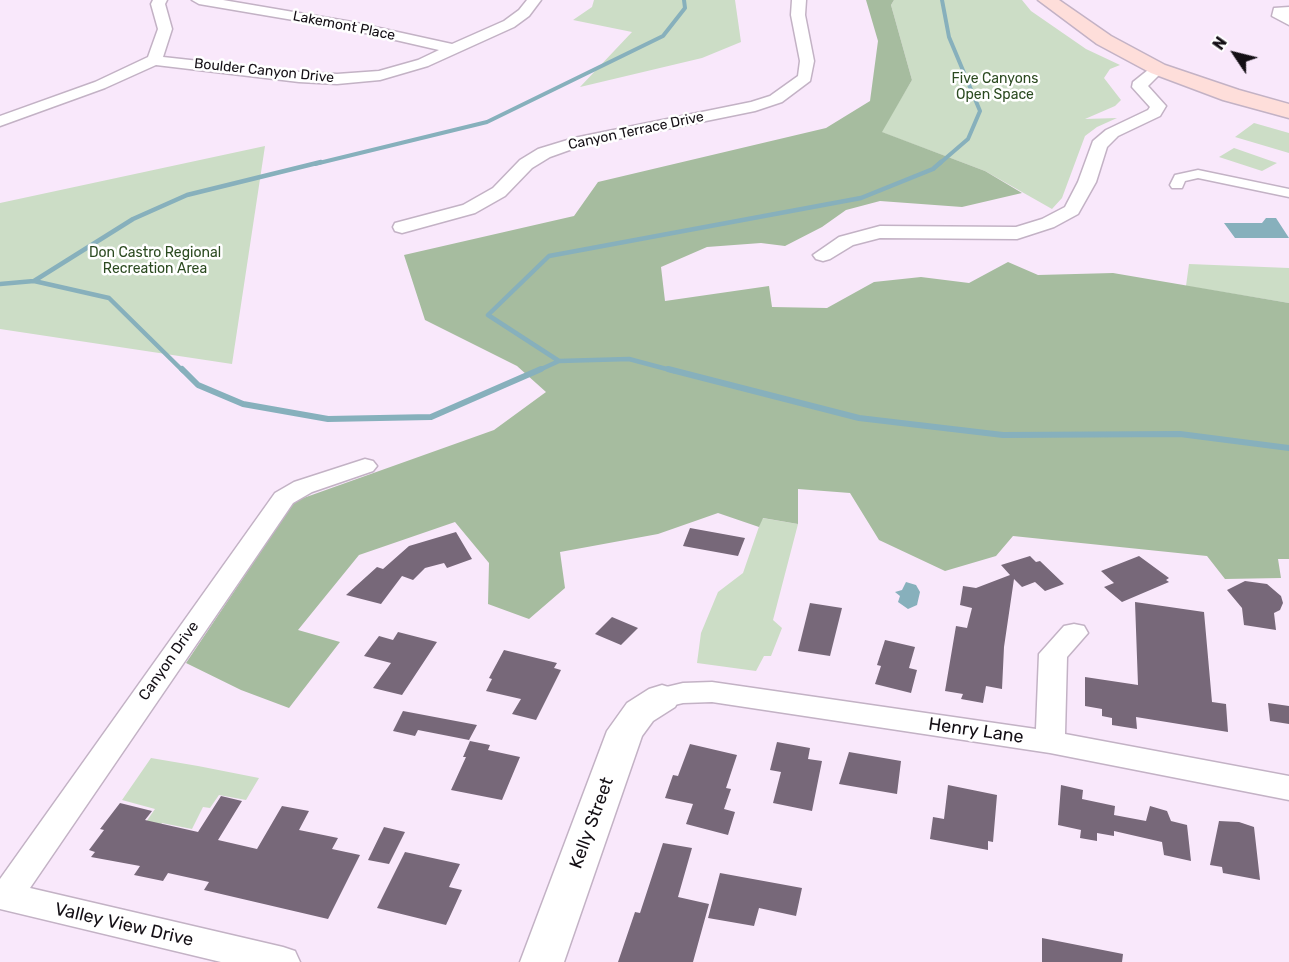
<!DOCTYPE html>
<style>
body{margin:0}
#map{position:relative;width:1289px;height:962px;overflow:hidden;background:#f9e8fb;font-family:Rubik,sans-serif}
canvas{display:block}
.north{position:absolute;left:1205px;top:24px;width:60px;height:60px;-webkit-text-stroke:4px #fff;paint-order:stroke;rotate:305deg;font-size:16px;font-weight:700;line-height:24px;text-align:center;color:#140f15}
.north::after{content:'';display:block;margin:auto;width:21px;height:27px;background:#140f15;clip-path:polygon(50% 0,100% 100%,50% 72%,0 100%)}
</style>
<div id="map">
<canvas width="1289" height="962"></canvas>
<div class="north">N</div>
</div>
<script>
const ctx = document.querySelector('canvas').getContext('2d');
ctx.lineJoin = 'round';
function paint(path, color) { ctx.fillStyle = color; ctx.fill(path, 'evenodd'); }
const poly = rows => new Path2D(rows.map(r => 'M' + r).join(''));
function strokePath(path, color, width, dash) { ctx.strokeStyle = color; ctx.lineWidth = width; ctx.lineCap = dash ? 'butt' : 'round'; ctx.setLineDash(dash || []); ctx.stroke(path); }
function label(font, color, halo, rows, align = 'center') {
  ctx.font = font + ' Rubik,sans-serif'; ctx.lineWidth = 5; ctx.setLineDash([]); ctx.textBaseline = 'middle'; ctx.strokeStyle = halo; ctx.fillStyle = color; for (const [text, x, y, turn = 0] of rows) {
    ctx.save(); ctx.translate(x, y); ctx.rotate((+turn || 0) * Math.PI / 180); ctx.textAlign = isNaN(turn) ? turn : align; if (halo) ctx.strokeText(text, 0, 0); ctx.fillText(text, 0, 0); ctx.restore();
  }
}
paint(poly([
 [594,0,735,0,741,42,702,58,580,87,632,32,573,20,592,7],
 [894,0,1022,0,1031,11,1086,49,1120,65,1110,69,1104,78,1121,100,1115,106,1085,119,1117,118,1097,127,1085,136,1062,198,1052,209,985,171,881,132,912,80,891,5],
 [1254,123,1289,133,1289,153,1235,137],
 [265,146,232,364,0,329,0,203],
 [1234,148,1277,163,1262,171,1219,157],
 [1189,264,1289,268,1289,303,1186,286],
 [762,518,798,524,773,620,782,628,771,656,764,656,756,671,697,663,701,633,718,592,743,573],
 [151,758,198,766,259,778,246,800,219,795,210,808,203,807,192,829,162,823,157,831,146,822,155,809,122,800]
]), '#ccddc6');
paint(poly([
 [866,0,894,0,891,5,912,80,882,132,985,171,1022,193,962,207,880,201,846,210,822,227,785,246,761,243,707,247,661,267,665,301,769,286,772,307,827,308,874,282,921,277,969,283,1008,262,1038,275,1113,273,1289,303,1289,559,1278,559,1281,578,1225,579,1207,556,1013,536,996,556,945,571,879,540,850,493,798,489,798,524,763,518,759,527,718,513,658,534,560,552,565,588,529,619,488,604,489,563,455,522,359,555,298,630,340,642,289,708,241,690,186,663,295,501,494,430,546,392,517,366,425,320,404,255,574,216,598,182,826,128,870,101,878,41]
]), '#a6bc9f');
paint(poly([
 [1266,218,1276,218,1289,238,1235,238,1224,223,1262,223],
 [906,582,916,585,920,592,917,605,908,609,898,602,900,596,895,592,902,590]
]), '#87b0bc');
strokePath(poly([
 [315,164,487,122,663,36,685,8,684,0],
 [939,164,968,139,980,111,949,37,942,0]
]), '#87b0bc', 4);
strokePath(poly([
 [34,281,133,219,187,195,321,162],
 [0,284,34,281,109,298,183,371],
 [559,361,488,315,549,256,861,198,933,169,941,162],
 [537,371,559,361,629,359,674,371]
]), '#87b0bc', 4.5);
strokePath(poly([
 [182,369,198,385,243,404,328,419,431,417,541,369],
 [668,369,859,418,1003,435,1180,434,1289,448]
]), '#87b0bc', 6);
paint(poly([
 [690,528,745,538,738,556,683,546],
 [456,532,472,559,447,568,444,563,425,568,413,580,402,576,381,604,346,595,377,567,383,569,409,546],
 [1030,556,1036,562,1040,561,1064,584,1045,591,1035,582,1022,587,1014,579,1004,647,1002,689,986,686,983,703,961,699,963,694,945,691,956,626,967,628,972,608,960,605,963,586,976,588,1010,575,1001,565],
 [1139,556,1169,578,1166,580,1169,582,1122,602,1104,587,1114,583,1101,571],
 [1245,581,1267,584,1281,596,1283,603,1280,610,1274,613,1276,630,1244,625,1242,608,1227,590],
 [1135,602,1204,612,1212,702,1226,704,1228,732,1136,717,1137,729,1112,725,1112,718,1102,716,1102,709,1085,706,1085,677,1138,685],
 [810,603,842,608,830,656,798,651],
 [612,617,638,628,621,645,595,634],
 [398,632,437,642,402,695,373,688,391,663,364,656,379,636,393,640],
 [885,640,915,647,909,668,917,670,911,693,875,684,881,666,877,665],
 [504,650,557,663,554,668,561,670,536,720,512,714,521,699,486,691,492,679,489,678],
 [1268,703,1289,706,1289,724,1270,721],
 [403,711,477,725,469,740,418,730,415,736,393,731],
 [470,741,490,745,488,750,520,757,502,800,451,790,466,757,463,757],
 [777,742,810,748,808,759,822,761,812,811,773,803,781,772,770,770],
 [690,744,737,755,726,788,731,789,724,809,735,812,728,835,686,824,693,804,665,798,673,775,678,776],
 [849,752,901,761,897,794,839,784],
 [948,785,997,795,993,842,988,841,988,850,930,839,933,817,944,819],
 [1061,785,1083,790,1082,799,1115,806,1114,815,1146,821,1150,806,1167,811,1171,821,1187,825,1191,861,1164,855,1162,842,1114,831,1114,836,1097,833,1097,841,1080,838,1081,830,1058,825],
 [221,796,242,801,218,840,257,849,282,806,309,811,299,830,338,838,332,849,360,855,328,919,204,890,209,882,168,873,163,881,134,875,140,866,91,857,95,852,89,850,104,830,100,829,120,803,152,811,145,820,198,832],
 [1219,821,1239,822,1254,827,1260,880,1223,873,1222,867,1210,865],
 [384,827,405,832,389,864,368,860],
 [663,843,692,848,678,897,709,904,693,962,618,962,635,912,640,913],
 [405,852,460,864,449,887,462,890,446,925,377,908],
 [720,873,802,888,796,916,759,908,754,926,708,918],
 [1042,938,1123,954,1122,962,1042,962]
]), '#776879');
const pedestrian = poly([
 [1198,170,1289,189,1289,197,1198,178,1185,181,1182,188,1172,188,1170,185,1175,175,1198,170]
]);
const minor = poly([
 [153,0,167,0,165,4,172,29,163,57,299,72,337,74,379,71,418,60,439,50,352,30,199,4,192,0,223,0,352,22,452,44,504,21,519,10,527,0,541,0,529,16,514,27,428,66,380,80,337,84,299,82,156,65,105,88,0,126,0,116,95,82,148,57,158,29,151,4,153,0],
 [792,0,806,0,805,15,814,61,810,81,782,102,755,111,578,147,550,157,532,168,505,196,475,213,402,233,395,231,393,227,395,223,463,205,493,188,520,160,538,149,574,138,751,102,770,96,798,76,800,61,791,15,792,0],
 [1289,7,1289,25,1272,16,1274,8,1289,7],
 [1158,65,1165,69,1148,86,1166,106,1160,116,1118,136,1107,147,1096,182,1078,214,1054,227,1017,239,880,238,853,245,830,259,823,261,816,259,813,255,839,237,880,226,1016,227,1042,219,1065,207,1078,182,1093,141,1106,130,1148,110,1150,107,1132,87,1133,82,1153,66,1158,65],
 [365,459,373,461,377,466,373,471,312,492,293,503,30,888,283,947,295,951,300,962,221,962,0,909,0,879,275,493,294,482,365,459],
 [1074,624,1084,626,1088,633,1067,657,1065,734,1289,776,1289,800,1050,753,712,702,683,703,662,708,652,705,648,698,652,691,662,688,683,683,712,682,1036,729,1039,654,1064,626,1074,624]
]);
const tertiary = poly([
 [662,685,675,689,680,698,675,707,653,721,642,736,564,962,520,962,607,731,627,703,649,689,662,685]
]);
const secondary = poly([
 [1038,0,1059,0,1111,36,1165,65,1239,90,1289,104,1289,118,1223,100,1151,73,1097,44,1038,0]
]);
strokePath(pedestrian, '#c3b2c5', 3);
strokePath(minor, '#c3b2c5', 3);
strokePath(tertiary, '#c3b2c5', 3);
strokePath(secondary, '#c3b2c5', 3);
paint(pedestrian, '#fff');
paint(minor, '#fff');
paint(tertiary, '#fff');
paint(secondary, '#fededa');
label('14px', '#140f15', '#fff', [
 ["Lakemont Place",344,26,11],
 ["Boulder Canyon Drive",264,71,6],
 ["Canyon Terrace Drive",636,131,-12]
]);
label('14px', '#2b4a20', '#fff', [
 ["Five Canyons",995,79],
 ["Open Space",995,95],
 ["Don Castro Regional",155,253],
 ["Recreation Area",155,269]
]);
label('15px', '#140f15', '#fff', [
 ["Canyon Drive",169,661,-55]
]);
label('18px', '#140f15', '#fff', [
 ["Henry Lane",976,731,8],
 ["Kelly Street",592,823,-70],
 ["Valley View Drive",124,925,13]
]);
</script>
